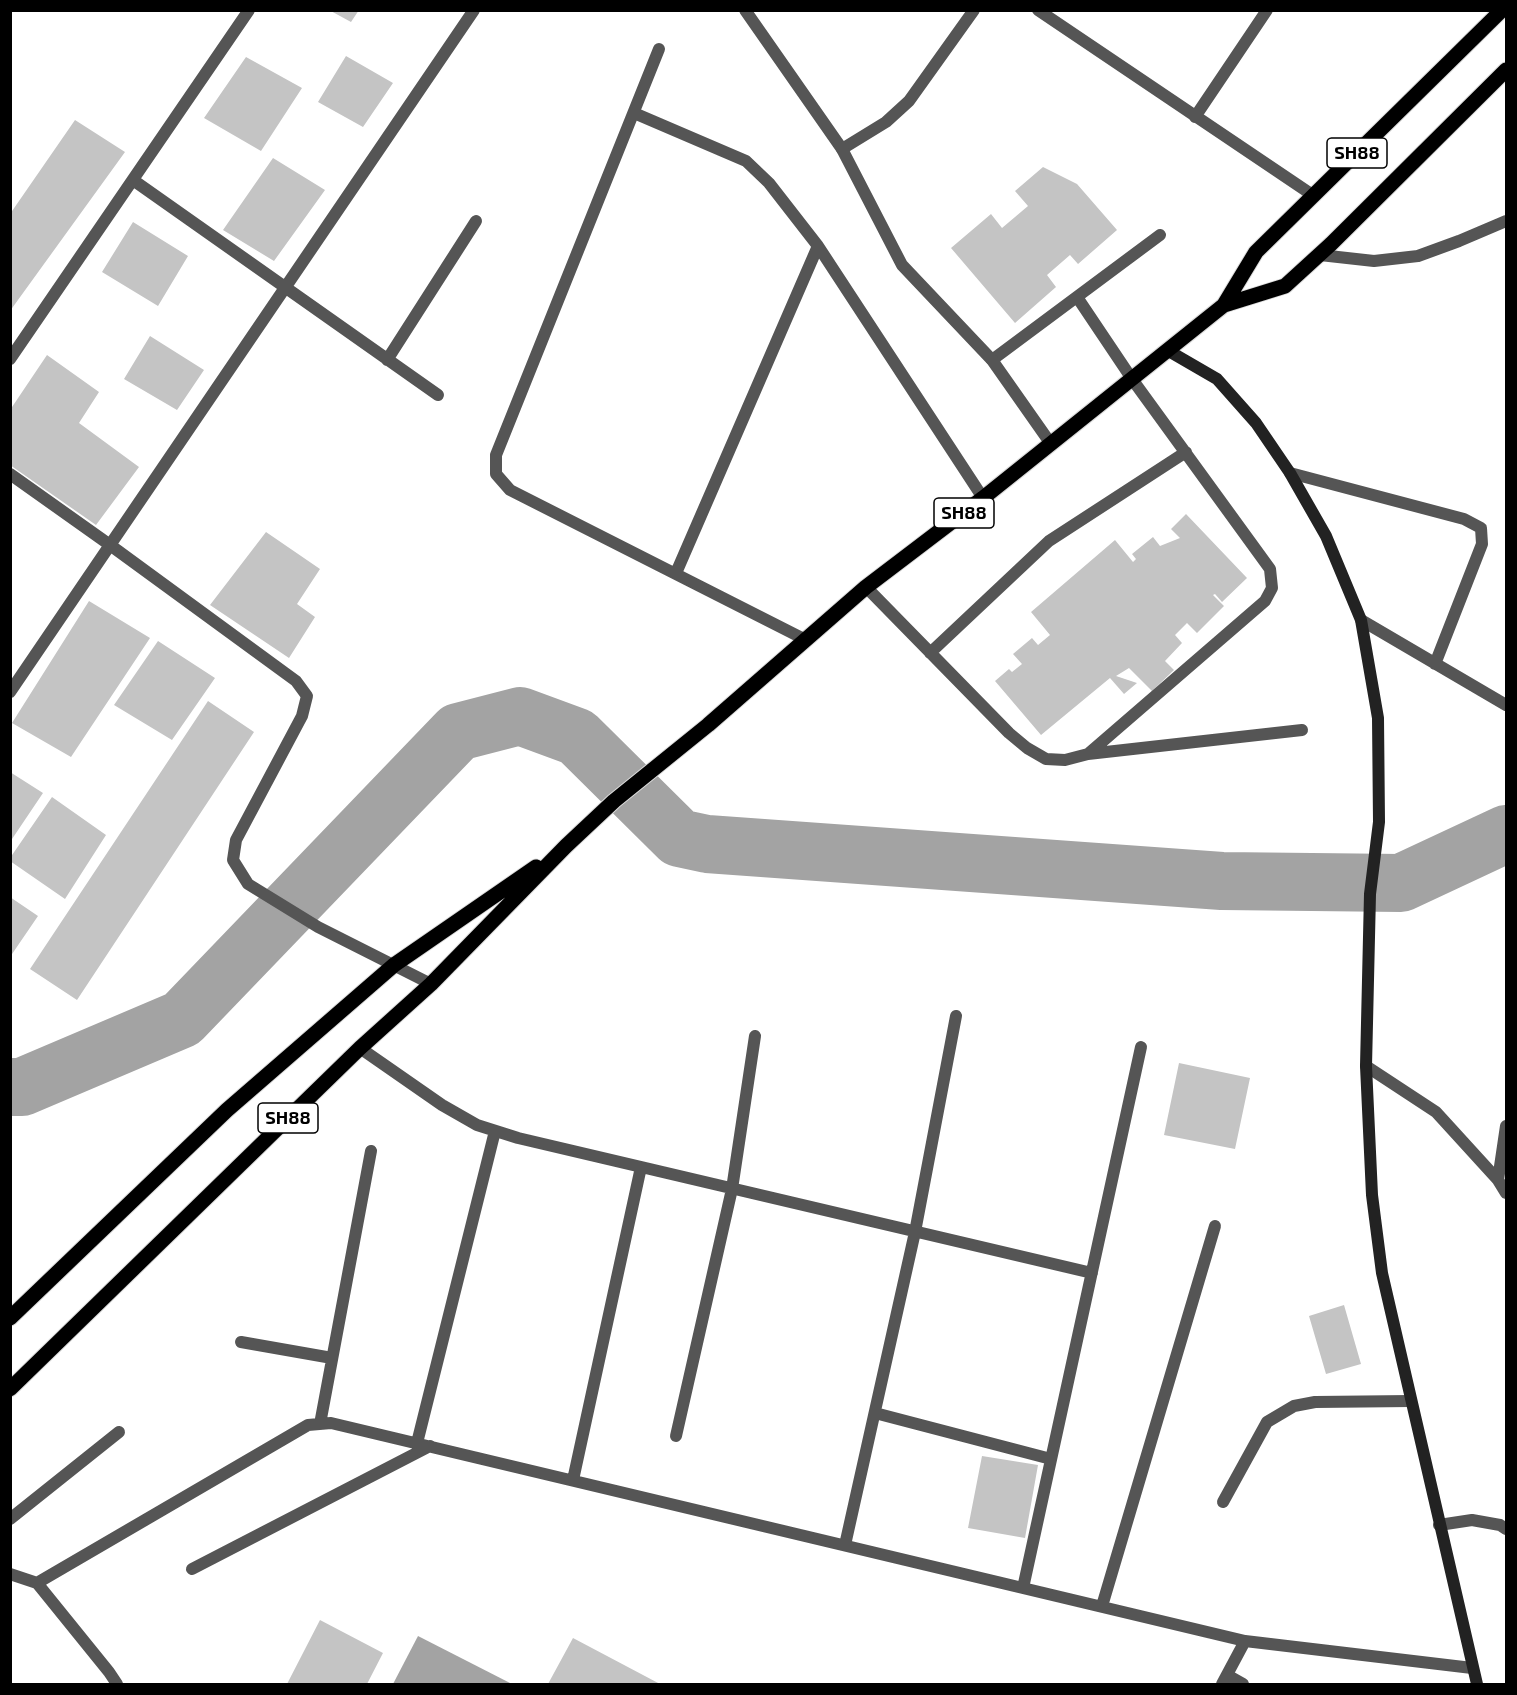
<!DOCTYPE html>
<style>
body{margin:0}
#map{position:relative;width:1517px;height:1695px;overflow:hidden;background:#fff;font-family:"Exo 2",sans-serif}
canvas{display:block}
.frame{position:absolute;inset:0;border:12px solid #000;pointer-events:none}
</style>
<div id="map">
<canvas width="1517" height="1695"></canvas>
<div class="frame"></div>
</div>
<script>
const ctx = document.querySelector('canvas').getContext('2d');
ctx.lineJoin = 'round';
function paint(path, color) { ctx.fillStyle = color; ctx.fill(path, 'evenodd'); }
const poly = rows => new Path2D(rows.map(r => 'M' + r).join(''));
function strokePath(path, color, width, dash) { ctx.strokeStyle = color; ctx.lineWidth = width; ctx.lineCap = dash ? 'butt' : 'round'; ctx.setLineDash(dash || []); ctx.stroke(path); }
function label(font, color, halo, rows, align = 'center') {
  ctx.font = font + ' "Exo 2",sans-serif'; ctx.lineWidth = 6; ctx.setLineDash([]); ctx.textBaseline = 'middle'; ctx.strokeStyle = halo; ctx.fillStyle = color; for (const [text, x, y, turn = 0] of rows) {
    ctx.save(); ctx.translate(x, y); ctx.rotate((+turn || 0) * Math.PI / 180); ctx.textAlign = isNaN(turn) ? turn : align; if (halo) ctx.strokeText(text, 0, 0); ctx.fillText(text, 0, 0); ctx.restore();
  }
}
paint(poly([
 [418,1636,512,1684,393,1684]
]), '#a3a3a3');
strokePath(poly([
 [10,1087,22,1087,182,1019,458,732,520,716,577,737,679,838,707,844,1222,881,1401,883,1506,834]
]), '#a3a3a3', 58);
paint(poly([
 [329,10,359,10,351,22],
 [346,56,393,83,363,127,318,102],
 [246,57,302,88,261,151,204,118],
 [75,120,125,152,10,311,10,214],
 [273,158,325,190,274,261,223,230],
 [1043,167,1077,184,1117,230,1078,264,1070,255,1047,275,1056,287,1015,323,951,248,991,214,1002,228,1028,206,1015,191],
 [133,222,188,256,158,306,102,272],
 [150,336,204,370,177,410,124,379],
 [47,355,99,392,79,423,139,467,96,525,10,465,10,410],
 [1186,514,1247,578,1222,602,1215,594,1213,595,1224,606,1197,633,1187,623,1175,635,1182,643,1165,661,1174,670,1152,691,1129,668,1116,676,1137,683,1124,694,1110,678,1041,735,995,681,1009,669,1012,672,1022,664,1013,654,1032,638,1038,645,1050,635,1031,612,1115,540,1133,562,1136,559,1132,554,1153,537,1160,546,1180,538,1171,529],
 [266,532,320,569,297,604,315,617,289,658,210,605],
 [89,601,150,638,71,757,12,723],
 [158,641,215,678,172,740,114,705],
 [208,701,254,732,77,1000,30,969],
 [10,772,43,793,10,842],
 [52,797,106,835,65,899,10,861,10,858],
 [10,897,38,916,10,957],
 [1179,1063,1250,1078,1235,1149,1164,1135],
 [1344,1305,1361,1364,1326,1374,1309,1316],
 [982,1456,1038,1465,1025,1538,968,1528],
 [320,1620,383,1653,367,1684,287,1684],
 [573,1638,660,1684,548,1684]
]), '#c4c4c4');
const primary = poly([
 [1224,305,1285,286,1331,244,1506,70],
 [10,1318,227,1110,394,965,536,867],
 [10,1389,360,1048,431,984,566,846,614,801,708,725,866,587,983,498,1224,305,1256,252,1502,10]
]);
strokePath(primary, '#dbdbdb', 17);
strokePath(poly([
 [659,49,496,455,496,474,510,490,806,640],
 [634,113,746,161,769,183,818,246,983,498],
 [676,573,818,246],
 [866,587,1009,733,1027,748,1046,759,1065,760,1088,754,1265,601,1272,588,1270,569,1132,379],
 [930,653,1049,541,1186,452],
 [1088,754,1302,730]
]), '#555', 12);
strokePath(poly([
 [1038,10,1314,196],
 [1195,117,1267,10],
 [842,149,886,122,909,101,974,10],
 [133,180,438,395],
 [1320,255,1374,261,1418,256,1459,241,1506,221],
 [1077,297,1132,379],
 [10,359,249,10],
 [387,360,476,221],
 [992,360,1160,235],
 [1290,473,1464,519,1481,528,1482,544,1435,664],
 [10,474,110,545,296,681,307,696,302,716,236,840,233,860,248,884,318,927,431,984],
 [1361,620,1506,705],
 [10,692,474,10],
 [360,1048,442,1105,477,1125,518,1138,1092,1273],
 [1366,1066,1436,1112,1498,1180,1506,1193],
 [1498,1180,1506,1126],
 [241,1342,332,1358],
 [875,1413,1051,1459],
 [320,1424,371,1151],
 [676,1436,732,1189,755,1036],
 [417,1443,495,1131],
 [573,1480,641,1167],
 [1223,1502,1267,1422,1294,1406,1315,1402,1411,1401],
 [10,1519,119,1432],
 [1439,1525,1472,1520,1500,1525,1506,1529],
 [845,1545,915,1232,956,1016],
 [192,1569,430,1446],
 [10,1574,37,1583,109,1672,117,1684],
 [37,1583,308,1425,331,1423,1245,1641,1472,1668],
 [1023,1588,1141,1047],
 [1102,1606,1215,1226],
 [1227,1675,1243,1684],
 [1222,1684,1245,1641]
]), '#555', 12);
strokePath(poly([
 [745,10,842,149,902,265,992,360,1051,444]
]), '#555', 12);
strokePath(poly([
 [1167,350,1217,379,1256,423,1290,473,1326,536,1361,620,1378,718,1379,822,1370,894,1366,1066,1372,1195,1382,1273,1477,1684]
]), '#222', 12);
strokePath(primary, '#000', 15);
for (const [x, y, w] of [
 [1357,153,60],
 [964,513,60],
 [288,1118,60]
]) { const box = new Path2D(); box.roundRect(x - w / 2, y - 15, w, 30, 4.5); ctx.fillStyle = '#fff'; ctx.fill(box); strokePath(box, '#000', 1.5); }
label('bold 18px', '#000', null, [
 ["SH88",1357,153],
 ["SH88",964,513],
 ["SH88",288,1118]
]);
</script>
